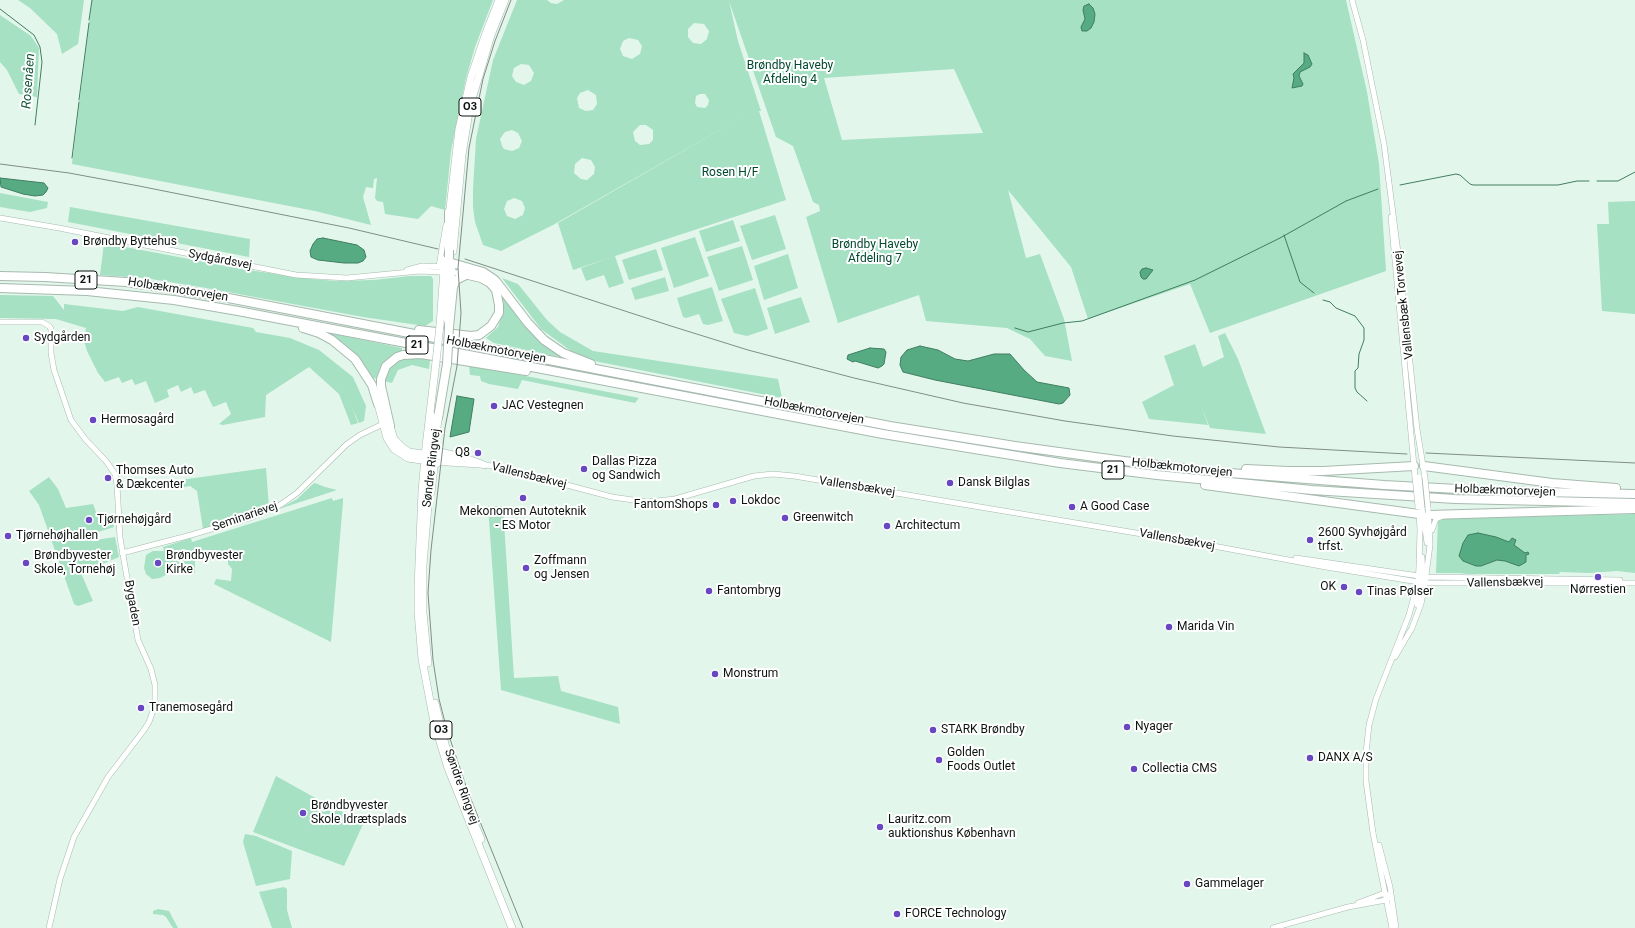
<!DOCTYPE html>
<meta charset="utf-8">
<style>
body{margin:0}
canvas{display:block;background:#e3f6eb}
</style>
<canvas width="1635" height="928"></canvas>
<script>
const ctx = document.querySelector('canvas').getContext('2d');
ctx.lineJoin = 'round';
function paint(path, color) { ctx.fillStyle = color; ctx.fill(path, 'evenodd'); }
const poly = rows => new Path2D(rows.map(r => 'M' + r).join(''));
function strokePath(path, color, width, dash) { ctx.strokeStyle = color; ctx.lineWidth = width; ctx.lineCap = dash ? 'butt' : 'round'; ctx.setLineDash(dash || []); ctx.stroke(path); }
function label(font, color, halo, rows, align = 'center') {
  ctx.font = font + ' Roboto,sans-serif'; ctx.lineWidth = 4; ctx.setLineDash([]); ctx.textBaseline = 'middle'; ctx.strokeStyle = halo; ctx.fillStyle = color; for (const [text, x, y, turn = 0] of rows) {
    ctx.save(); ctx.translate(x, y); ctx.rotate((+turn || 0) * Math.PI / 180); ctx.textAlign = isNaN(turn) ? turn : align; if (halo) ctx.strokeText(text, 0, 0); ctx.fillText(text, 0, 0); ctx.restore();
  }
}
paint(poly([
 [18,0,84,0,78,44,62,54,57,34,30,8],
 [92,0,493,0,475,47,466,78,451,151,445,210,431,206,418,219,385,214,383,202,377,201,375,198,377,178,374,179,373,188,366,187,363,197,371,225,315,211,72,164],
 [517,0,547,0,551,3,557,4,564,0,1346,0,1367,92,1379,164,1386,271,1210,333,1190,284,1088,319,1071,267,1008,190,1026,258,1040,254,1064,319,1072,361,1045,356,1030,339,1007,328,926,321,919,295,838,323,806,217,820,211,819,205,813,202,793,146,776,137,729,1,738,41,761,111,759,111,786,200,615,256,624,283,609,288,604,275,586,281,581,268,612,257,573,270,558,223,753,111,553,225,501,251,483,245,475,222,473,207,473,189,476,139,493,60],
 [694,23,704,24,709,31,707,39,701,44,693,43,688,37,688,29],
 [629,38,638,40,642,46,640,54,632,59,623,56,620,49,623,41],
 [521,64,529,65,534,73,531,81,524,85,516,82,512,76,514,68],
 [954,69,983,133,842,140,824,78],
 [588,90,596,95,597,104,593,110,586,111,579,108,577,98,580,93],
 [700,94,705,94,709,100,708,105,705,108,697,107,695,103,696,96],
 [640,125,646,125,653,130,653,140,649,144,640,145,635,141,633,132],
 [512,130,518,133,522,141,519,148,512,151,504,149,502,146,500,139,505,132],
 [582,158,591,160,595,167,594,174,587,180,581,179,574,173,575,164],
 [514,198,522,201,525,208,523,215,515,219,507,216,504,209,507,201],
 [0,15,31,36,39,48,37,97,19,94,7,70,0,62],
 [0,193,48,202,47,208,30,212,0,207],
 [1635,201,1635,314,1602,311,1597,224,1609,224,1608,202],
 [70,207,250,239,249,257,68,222],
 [775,215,786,249,752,260,740,226],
 [733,220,740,241,706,252,699,231],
 [695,237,709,276,674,288,661,248],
 [104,243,248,270,312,279,337,281,374,280,410,276,431,276,433,279,433,321,425,326,363,317,206,288,145,278,100,275],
 [742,246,753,280,719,291,707,257],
 [656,249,663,270,629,280,622,260],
 [788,254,798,288,764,300,754,266],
 [665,277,669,291,635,300,631,288],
 [502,278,518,284,547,320,560,332,593,351,778,379,782,398,589,360,575,354,541,329],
 [712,287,723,321,708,325,703,324,699,314,686,318,683,317,677,298],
 [755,288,768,329,747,336,734,333,721,299],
 [502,293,534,336,560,357,494,343,486,338,498,327,504,307],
 [0,295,53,296,64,310,64,304,123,311,138,307,253,328,256,332,290,338,319,350,353,377,366,406,364,421,359,423,352,407,358,423,351,425,339,394,309,367,266,395,265,417,223,425,219,424,231,414,226,402,213,407,205,390,194,394,191,387,181,392,178,385,167,390,169,397,155,403,146,381,135,385,132,379,122,383,119,377,105,382,98,373,87,351,84,341,86,328,56,319,0,318],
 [801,297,810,322,775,334,767,308],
 [325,332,402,348,402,351,396,353,387,359,379,370,378,379,373,378,358,359],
 [1225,333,1238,359,1266,434,1210,428,1201,406,1208,425,1149,419,1142,402,1174,385,1164,356,1195,344,1203,367,1224,357,1218,336],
 [409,357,430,359,429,369,412,365,398,370,392,383,384,381,386,374,390,367,402,359],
 [469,365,639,398,635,403,522,380,518,389,489,384,481,381,480,376,470,375],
 [266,468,269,508,252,515,203,529,197,491,190,486,174,489,173,481],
 [49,477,58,489,66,508,93,504,96,512,113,522,114,527,95,533,96,540,115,537,119,557,81,573,93,601,78,606,74,604,39,505,29,491],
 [315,483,325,487,337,490,279,509,297,499,313,484],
 [332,498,333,501,343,498,343,502,331,642,214,584,216,579,231,581,232,569,228,564,228,559,195,561,195,573,183,573,174,571,160,578,152,579,146,574,144,568,146,555,153,551,164,551,163,547,191,538,192,542],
 [488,506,503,506,514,678,558,676,561,691,618,707,620,724,501,690],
 [1635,514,1635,573,1617,571,1589,573,1560,572,1559,574,1468,574,1459,573,1436,573,1438,519],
 [276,776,328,805,364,822,344,866,253,832],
 [245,834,256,836,292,851,290,879,256,886,243,842],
 [284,887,287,889,287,910,292,928,272,928,259,892],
 [158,909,169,911,178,928,173,928,166,917,163,915,153,914,153,911]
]), '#a5e1c2');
const water = poly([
 [1089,4,1093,8,1095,14,1094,22,1091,28,1087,31,1082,31,1081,27,1085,19,1083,10,1084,6,1089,4],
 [1304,53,1308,55,1312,64,1310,67,1300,72,1299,76,1303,84,1302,86,1292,88,1294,78,1293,74,1304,63,1304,53],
 [0,178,44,183,48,188,46,192,43,195,35,196,23,194,1,187,0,178],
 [323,238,357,245,364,250,366,257,363,261,358,263,344,263,318,260,311,257,310,251,313,244,317,239,323,238],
 [1146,268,1153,270,1146,279,1143,279,1141,277,1140,272,1142,269,1146,268],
 [920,346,938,350,955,359,968,361,994,354,1010,354,1024,370,1037,382,1069,388,1070,395,1063,403,1059,404,935,380,903,372,900,365,901,357,907,350,920,346],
 [870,348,884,349,886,352,884,364,882,366,878,368,855,361,853,362,847,359,848,355,870,348],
 [457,396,474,399,469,432,450,437,457,396],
 [1478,533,1496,537,1509,542,1512,538,1516,540,1514,545,1525,553,1528,552,1529,554,1526,555,1526,562,1519,566,1505,561,1497,560,1481,566,1476,566,1463,561,1459,556,1463,543,1468,535,1478,533]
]);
paint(water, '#56ab83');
strokePath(water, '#407e60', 1);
strokePath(poly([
 [0,9,34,35,40,47,42,62,35,125],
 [89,20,92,0],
 [79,100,89,23],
 [72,158,79,102],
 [1597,181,1618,181,1635,172],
 [1400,185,1456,174,1460,175,1470,184,1473,185,1558,185,1577,181,1589,181],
 [1284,235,1300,282,1314,293],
 [1323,300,1330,302,1336,308,1355,316,1364,328,1364,340,1359,354,1358,368,1355,371,1355,388,1357,392,1367,401],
 [1015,328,1028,332,1063,323,1082,321,1195,280,1280,238,1346,201,1378,189]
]), '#407e60', 1);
const minor = poly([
 [1352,0,1363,40,1384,144,1400,268,1417,429,1425,478],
 [1391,217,1415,477],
 [0,218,59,228,296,275,347,278,420,271,460,273],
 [442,248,446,225],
 [439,266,441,255],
 [407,270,422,266,446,267],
 [446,271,447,281,446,318,447,322],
 [0,322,42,322,49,326,51,329,51,353,54,370,71,420,86,440,106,461,115,474,117,485,120,538,138,640,151,669,155,685,155,705,149,722,144,730,108,777,74,837,60,879,49,928],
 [432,414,433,426,430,452,432,462,480,465],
 [433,456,462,461],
 [481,464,507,469,612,497,647,502,675,499,754,476,773,474,794,476,1208,545,1326,567,1425,583,1635,583],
 [432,493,435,466,439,463],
 [1422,508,1427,543],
 [1432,530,1436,519,1443,516],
 [122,553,191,535,252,517,280,505,297,493,347,444,360,435,383,424],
 [1422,557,1423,578],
 [1296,558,1426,577,1620,580],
 [1417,605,1421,583,1420,580],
 [1395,657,1412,628,1421,604,1425,583,1430,545,1428,508],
 [1379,845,1390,887,1396,928],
 [1358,903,1382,894,1386,894],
 [1273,928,1348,907,1386,900,1391,895],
 [1392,928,1373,833,1366,781,1366,753,1369,725,1376,699,1409,615,1418,582,1419,567,1420,530,1419,512]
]);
const major = poly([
 [449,217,459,129,471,77,486,33,499,0],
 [453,251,462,155,470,106,491,35,505,0],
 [450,291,452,267],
 [440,325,445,256],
 [436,362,426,446,422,491,418,587,418,612,422,659,434,722,448,768,512,928],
 [378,404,387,438,394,449,408,458,428,461],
 [390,426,394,439,403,448,409,452,429,455],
 [434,447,440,452,465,458,484,465],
 [428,663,423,613,423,565,431,470,439,413],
 [435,703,445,744,460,789],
 [464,799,481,839]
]);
const highway = poly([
 [449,250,449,212],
 [449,258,448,264,451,273],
 [452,263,483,272,495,280,528,323,544,340,563,353,591,364],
 [0,276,45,277,126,282,218,296,890,426,1015,446,1124,461,1217,472,1384,485,1494,491,1635,494],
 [0,288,87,291,174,300,238,311,883,434,1060,463,1157,475,1312,490,1455,499,1635,503],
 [449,327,453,287,456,280,466,275],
 [303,328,319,333,332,340,355,359,372,385,378,404],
 [419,330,471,336,479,335,491,326,499,313,499,305,496,290,490,283,481,278,460,273],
 [438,418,447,364],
 [390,426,381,386,381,379,386,366,397,357,403,355,421,354,526,371],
 [1424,466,1552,483,1616,488],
 [1246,469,1288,471,1323,471,1414,466],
 [1205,485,1419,514],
 [1429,515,1635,509]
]);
strokePath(minor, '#a7baaf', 6);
strokePath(major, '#a7baaf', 8);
strokePath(highway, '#a7baaf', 10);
strokePath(minor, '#fff', 5);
strokePath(major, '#fff', 7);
strokePath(highway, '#fff', 8);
strokePath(poly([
 [511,0,495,41,483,79,469,148,458,268,461,313,457,366,445,428,431,550,428,593,433,660,439,699,447,730,468,792,523,928]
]), '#808e86', 1);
strokePath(poly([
 [0,164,69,173,139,186,349,228,438,249],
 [465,259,671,326,748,350,854,378,963,403,1065,421,1173,436,1279,447,1407,454],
 [1426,453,1635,463]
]), '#808e86', 1);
const minorBridge = poly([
 [441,255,442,248],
 [1415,477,1418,507],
 [1419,477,1422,508],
 [1425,478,1428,508]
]);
const majorBridge = poly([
 [436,362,440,325]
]);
const highwayBridge = poly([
 [449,257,449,250],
 [447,364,449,327]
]);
strokePath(minorBridge, '#a7baaf', 6, []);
strokePath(majorBridge, '#a7baaf', 8, []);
strokePath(highwayBridge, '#a7baaf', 10, []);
strokePath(minorBridge, '#fff', 5);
strokePath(majorBridge, '#fff', 7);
strokePath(highwayBridge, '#fff', 8);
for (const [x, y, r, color] of [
 [75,242,4,"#6848c1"],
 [26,338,4,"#6848c1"],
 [494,406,4,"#6848c1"],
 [93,420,4,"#6848c1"],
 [478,453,4,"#6848c1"],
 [584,469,4,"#6848c1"],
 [108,478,4,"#6848c1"],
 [950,483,4,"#6848c1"],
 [523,498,4,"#6848c1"],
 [733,501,4,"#6848c1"],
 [716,505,4,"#6848c1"],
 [1072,507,4,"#6848c1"],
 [785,518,4,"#6848c1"],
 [89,520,4,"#6848c1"],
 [887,526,4,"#6848c1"],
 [8,536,4,"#6848c1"],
 [1310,540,4,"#6848c1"],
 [26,563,4,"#6848c1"],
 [158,563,4,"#6848c1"],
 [526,568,4,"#6848c1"],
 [1598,577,4,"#6848c1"],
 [1344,587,4,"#6848c1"],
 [709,591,4,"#6848c1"],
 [1359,592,4,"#6848c1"],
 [1169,627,4,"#6848c1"],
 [715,674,4,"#6848c1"],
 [141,708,4,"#6848c1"],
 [1127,727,4,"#6848c1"],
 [933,730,4,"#6848c1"],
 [1310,758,4,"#6848c1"],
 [939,760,4,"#6848c1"],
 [1134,769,4,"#6848c1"],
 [303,813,4,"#6848c1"],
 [880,827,4,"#6848c1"],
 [1187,884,4,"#6848c1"],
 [897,914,4,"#6848c1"]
]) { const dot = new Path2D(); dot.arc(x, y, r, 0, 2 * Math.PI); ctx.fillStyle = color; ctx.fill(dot); strokePath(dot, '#fff', 1.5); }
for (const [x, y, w] of [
 [470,107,22],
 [86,280,22],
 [417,345,22],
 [1113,470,22],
 [441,730,22]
]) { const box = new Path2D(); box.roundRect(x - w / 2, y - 9, w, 18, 3); ctx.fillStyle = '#fff'; ctx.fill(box); strokePath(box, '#0d1410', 1); }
label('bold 11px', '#0d1410', null, [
 ["O3",470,107],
 ["21",86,280],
 ["21",417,345],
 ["21",1113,470],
 ["O3",441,730]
]);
label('12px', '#00482e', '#fff', [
 ["Brøndby Haveby",790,66],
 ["Afdeling 4",790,80],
 ["Rosen H/F",730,173],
 ["Brøndby Haveby",875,245],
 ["Afdeling 7",875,259]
]);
label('12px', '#0d1410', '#fff', [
 ["Brøndby Byttehus",83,242],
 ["Sydgården",34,338],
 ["JAC Vestegnen",502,406],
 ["Hermosagård",101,420],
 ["Q8",470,453,"right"],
 ["Dallas Pizza",592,462],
 ["og Sandwich",592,476],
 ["Thomses Auto",116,471],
 ["& Dækcenter",116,485],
 ["Dansk Bilglas",958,483],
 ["Lokdoc",741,501],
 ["FantomShops",708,505,"right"],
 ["A Good Case",1080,507],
 ["Mekonomen Autoteknik",523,512,"center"],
 ["- ES Motor",523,526,"center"],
 ["Greenwitch",793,518],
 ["Tjørnehøjgård",97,520],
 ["Architectum",895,526],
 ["2600 Syvhøjgård",1318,533],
 ["trfst.",1318,547],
 ["Tjørnehøjhallen",16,536],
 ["Brøndbyvester",34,556],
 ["Skole, Tornehøj",34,570],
 ["Brøndbyvester",166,556],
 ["Kirke",166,570],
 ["Zoffmann",534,561],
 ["og Jensen",534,575],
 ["OK",1336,587,"right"],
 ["Nørrestien",1598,590,"center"],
 ["Fantombryg",717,591],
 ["Tinas Pølser",1367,592],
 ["Marida Vin",1177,627],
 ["Monstrum",723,674],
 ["Tranemosegård",149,708],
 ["Nyager",1135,727],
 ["STARK Brøndby",941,730],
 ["Golden",947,753],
 ["Foods Outlet",947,767],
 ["DANX A/S",1318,758],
 ["Collectia CMS",1142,769],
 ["Brøndbyvester",311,806],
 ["Skole Idrætsplads",311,820],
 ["Lauritz.com",888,820],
 ["auktionshus København",888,834],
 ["Gammelager",1195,884],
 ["FORCE Technology",905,914]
], 'left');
label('12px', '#0d1410', '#fff', [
 ["Sydgårdsvej",220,260,11],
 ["Holbækmotorvejen",178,290,9],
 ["Vallensbæk Torvevej",1404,305,-96],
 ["Holbækmotorvejen",496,350,11],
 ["Holbækmotorvejen",814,411,11],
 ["Søndre Ringvej",432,468,-83],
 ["Holbækmotorvejen",1182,468,6],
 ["Vallensbækvej",529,476,14],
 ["Vallensbækvej",857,487,9],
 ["Holbækmotorvejen",1505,491,2],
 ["Seminarievej",245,517,-19],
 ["Vallensbækvej",1177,540,10],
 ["Vallensbækvej",1505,583,-1],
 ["Bygaden",132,603,80],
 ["Søndre Ringvej",461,787,70]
]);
label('italic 13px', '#16573d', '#fff', [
 ["Rosenåen",29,81,-86]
]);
</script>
